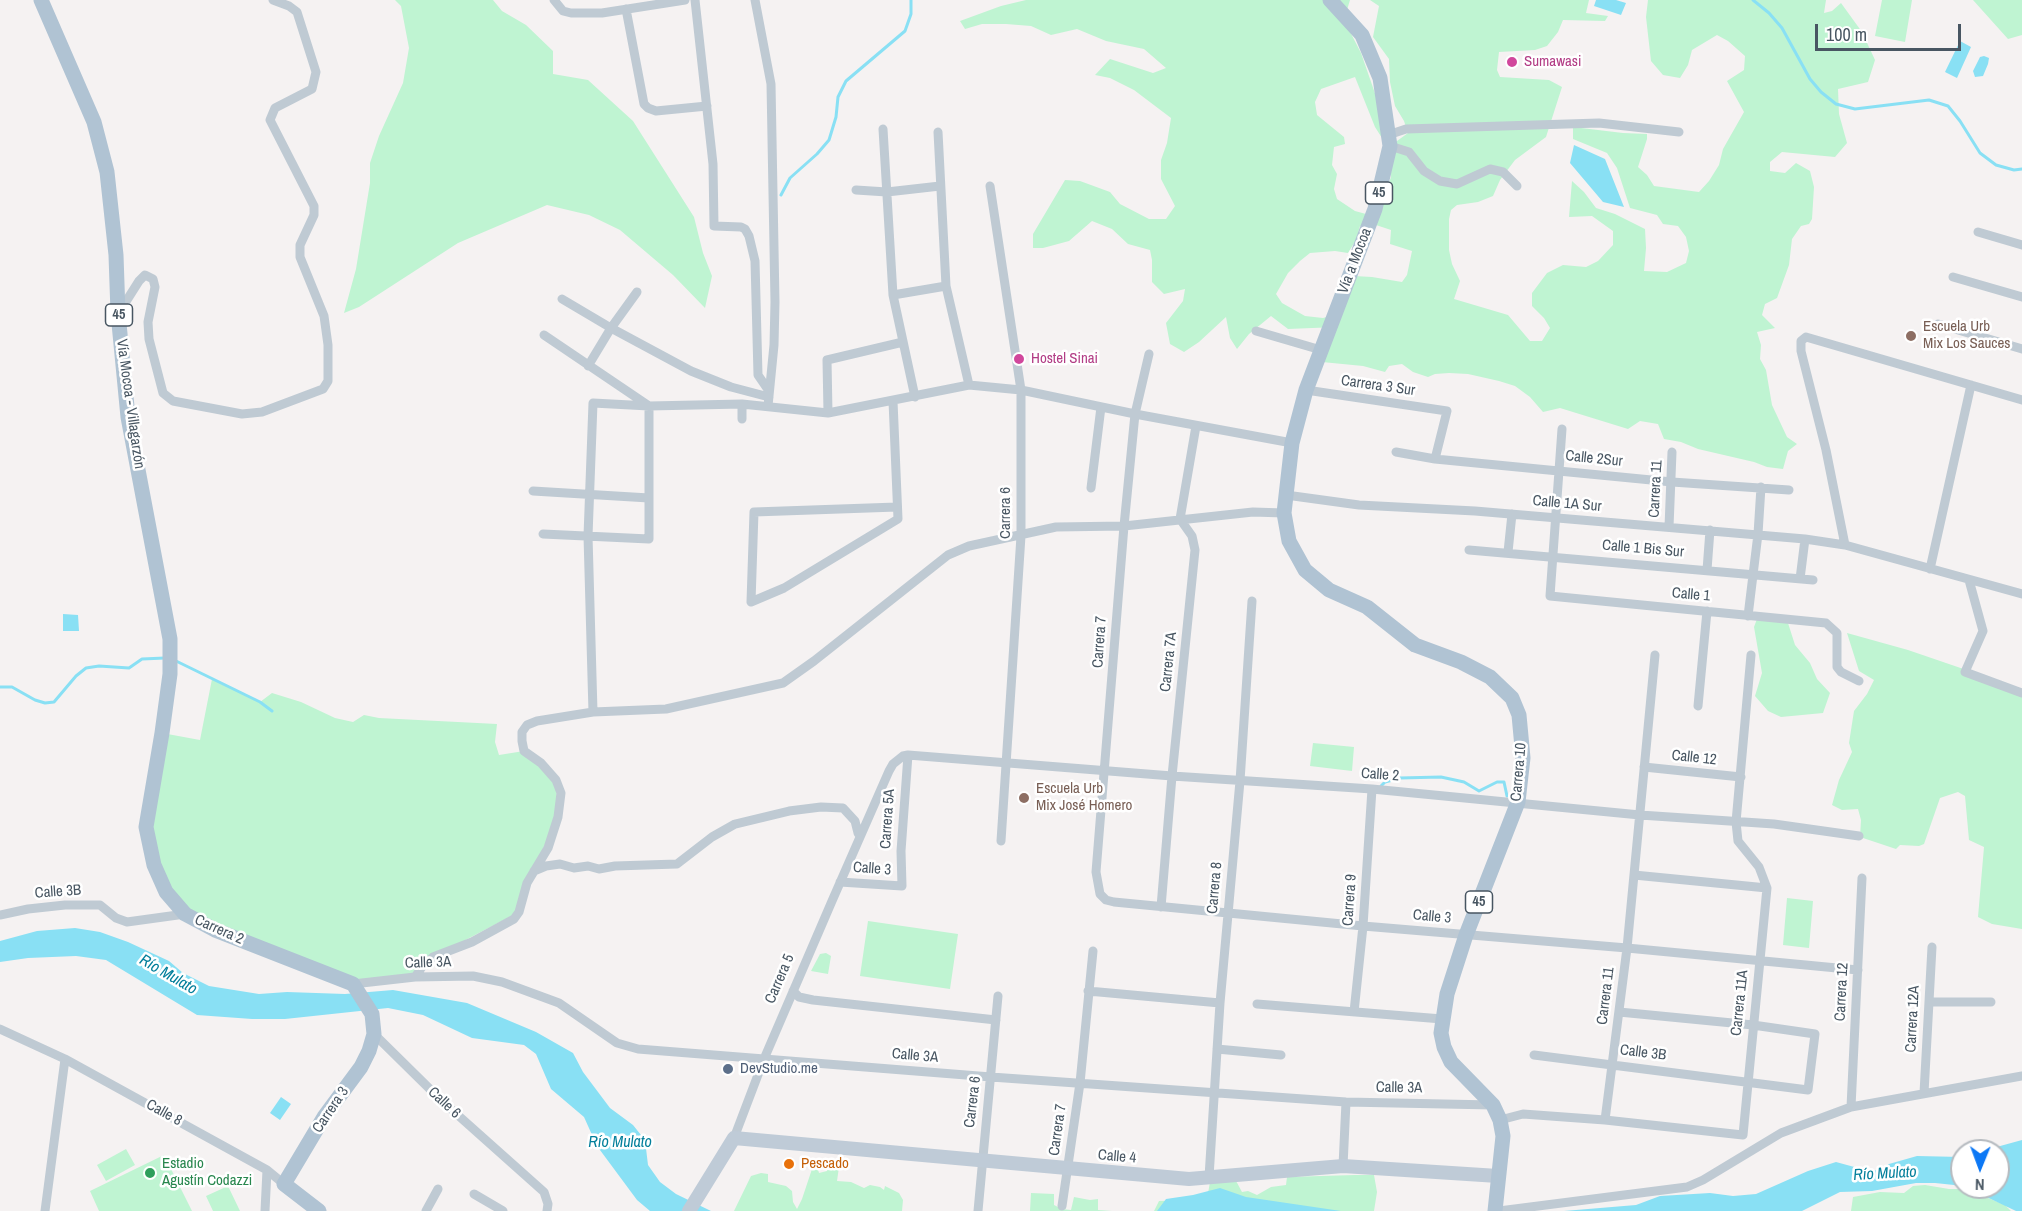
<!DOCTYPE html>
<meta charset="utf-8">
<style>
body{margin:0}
#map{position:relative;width:2022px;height:1211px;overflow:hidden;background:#f5f2f2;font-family:"Archivo Narrow",sans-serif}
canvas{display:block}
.north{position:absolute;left:1950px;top:1139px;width:60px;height:60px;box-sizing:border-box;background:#fff;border:2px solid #b6bbc0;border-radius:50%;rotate:181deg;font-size:16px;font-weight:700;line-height:24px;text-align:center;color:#485662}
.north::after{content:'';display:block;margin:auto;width:21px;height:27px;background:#0c78f5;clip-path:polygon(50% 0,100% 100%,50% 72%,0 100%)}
.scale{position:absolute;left:1815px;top:24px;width:146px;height:27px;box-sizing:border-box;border:3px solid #485662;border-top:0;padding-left:8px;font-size:18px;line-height:21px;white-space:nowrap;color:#485662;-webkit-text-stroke:4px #fff;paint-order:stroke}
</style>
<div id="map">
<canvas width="2022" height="1211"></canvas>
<div class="north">N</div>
<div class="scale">100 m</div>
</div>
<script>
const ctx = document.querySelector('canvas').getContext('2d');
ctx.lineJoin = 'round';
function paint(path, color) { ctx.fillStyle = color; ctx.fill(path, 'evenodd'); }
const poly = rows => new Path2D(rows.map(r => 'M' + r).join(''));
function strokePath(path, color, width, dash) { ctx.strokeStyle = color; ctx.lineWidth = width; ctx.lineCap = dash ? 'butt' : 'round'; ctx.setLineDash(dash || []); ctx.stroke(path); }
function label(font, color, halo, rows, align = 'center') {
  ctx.font = font + ' "Archivo Narrow",sans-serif'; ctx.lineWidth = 5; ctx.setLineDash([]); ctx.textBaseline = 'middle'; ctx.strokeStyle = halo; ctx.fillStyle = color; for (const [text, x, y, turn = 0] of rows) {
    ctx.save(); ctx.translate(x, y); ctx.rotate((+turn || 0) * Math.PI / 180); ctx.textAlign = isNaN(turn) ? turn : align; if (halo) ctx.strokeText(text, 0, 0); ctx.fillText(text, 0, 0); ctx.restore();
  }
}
paint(poly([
 [395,0,493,0,502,11,526,25,553,51,553,74,588,80,633,121,694,217,703,253,712,276,705,308,673,275,620,230,589,215,547,205,458,243,359,307,344,313,356,269,370,183,370,163,379,136,403,83,409,48,401,6],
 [1026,0,1350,0,1344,20,1361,53,1378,102,1382,138,1375,127,1355,77,1321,89,1315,102,1317,115,1344,137,1345,144,1334,147,1332,165,1337,174,1334,189,1337,199,1355,211,1377,217,1391,177,1388,159,1397,141,1408,133,1404,121,1395,106,1390,82,1389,59,1373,37,1379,6,1370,0,1589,0,1586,13,1608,16,1605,21,1563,20,1558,32,1547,46,1535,50,1499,52,1497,70,1500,77,1549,80,1562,87,1546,137,1515,160,1500,180,1493,196,1478,202,1457,205,1451,210,1449,219,1449,250,1452,264,1460,281,1454,299,1508,315,1530,341,1542,341,1550,328,1544,318,1532,306,1532,293,1547,273,1563,265,1586,267,1598,261,1613,245,1613,231,1592,216,1569,217,1572,181,1584,192,1596,208,1615,214,1645,229,1646,248,1644,271,1667,272,1686,263,1689,251,1686,237,1678,226,1663,224,1657,215,1630,208,1617,168,1607,153,1573,139,1573,127,1623,133,1647,134,1647,139,1638,167,1647,175,1654,186,1699,192,1709,181,1719,165,1723,149,1744,112,1727,81,1744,70,1745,56,1728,41,1717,35,1692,50,1688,65,1680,78,1663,75,1651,61,1646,17,1648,0,1826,0,1824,13,1832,11,1841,3,1862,32,1875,60,1868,82,1838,89,1839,114,1847,143,1835,157,1782,152,1770,162,1770,171,1785,173,1796,163,1810,171,1814,187,1812,219,1809,224,1801,226,1792,239,1789,265,1777,298,1765,304,1762,315,1775,328,1757,332,1761,345,1760,359,1766,370,1772,405,1787,437,1797,444,1788,451,1783,469,1767,467,1754,462,1698,449,1681,442,1664,439,1658,424,1640,421,1628,429,1560,408,1543,412,1530,397,1515,386,1499,381,1468,374,1449,373,1435,374,1428,377,1413,372,1402,364,1389,366,1385,372,1363,366,1322,362,1337,327,1288,329,1271,316,1249,334,1237,349,1230,338,1226,317,1199,342,1184,352,1170,344,1166,323,1183,301,1185,289,1164,294,1152,282,1152,260,1150,250,1128,244,1112,229,1092,221,1069,241,1043,248,1033,248,1033,234,1065,180,1080,181,1110,192,1120,204,1149,219,1166,219,1175,206,1161,179,1161,160,1167,143,1171,118,1134,90,1110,78,1095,75,1110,59,1153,73,1166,68,1144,49,1106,41,1077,29,1051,35,1031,26,1006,24,982,24,965,29,960,21,1001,6],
 [1376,225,1391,230,1390,244,1412,251,1407,275,1402,282,1372,277,1354,276,1340,313,1323,318,1305,316,1282,303,1276,294,1288,273,1300,261,1310,253,1335,251,1348,253,1356,240,1360,226],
 [1882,0,1912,0,1905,42,1875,36],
 [1973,0,2022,0,2022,35,2008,39],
 [1757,619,1788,623,1795,645,1810,663,1817,679,1830,693,1823,713,1781,717,1768,711,1755,696,1762,673,1754,627],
 [1847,633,1908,650,2022,689,2022,929,1992,924,1978,917,1984,847,1969,840,1965,796,1958,792,1940,798,1924,844,1919,846,1900,845,1896,849,1860,837,1861,820,1858,809,1842,810,1832,805,1839,780,1852,752,1849,743,1854,711,1867,694,1874,680,1859,671],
 [212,679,260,702,272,693,301,702,335,718,353,722,364,715,379,718,497,724,495,742,499,755,524,751,556,780,558,817,532,872,519,912,433,957,415,977,353,984,215,930,166,892,146,827,162,733,200,740],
 [1313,743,1354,747,1352,771,1310,766],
 [1787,898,1813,901,1809,948,1783,945],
 [868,921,958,934,950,989,860,976],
 [826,953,831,956,828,974,811,971,820,954],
 [126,1149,135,1165,106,1181,97,1165],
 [164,1155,192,1211,99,1211,90,1191],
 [813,1166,817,1166,819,1173,827,1171,828,1166,839,1167,837,1181,851,1182,864,1188,870,1185,880,1187,884,1190,885,1186,899,1193,903,1200,902,1211,734,1211,751,1176,761,1173,768,1174,768,1182,786,1186,792,1191,793,1202,797,1209,802,1199],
 [1355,1175,1374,1175,1377,1192,1374,1211,1154,1211,1159,1201,1207,1199,1210,1182,1235,1179,1242,1192,1248,1191,1257,1195,1271,1187,1286,1185,1287,1177],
 [1925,1185,1949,1189,1966,1189,2005,1205,2011,1211,1851,1211,1853,1197,1880,1192,1904,1193,1913,1186],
 [228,1186,240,1211,213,1211,206,1196],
 [1031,1193,1054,1194,1054,1205,1062,1209,1071,1210,1074,1197,1090,1200,1098,1199,1098,1210,1112,1211,1030,1211]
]), '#bff4d2');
paint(poly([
 [1596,0,1616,0,1626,3,1621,15,1594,6],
 [1960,41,1971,47,1957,78,1945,72],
 [1984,56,1989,58,1988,64,1983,76,1975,77,1973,71,1980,57],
 [1574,145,1605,159,1624,207,1603,202,1570,163],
 [63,614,78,615,79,631,63,631],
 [75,928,100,932,128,942,169,961,183,973,209,986,259,994,287,992,345,994,393,990,467,1003,536,1032,573,1053,583,1072,610,1108,633,1125,645,1140,648,1165,660,1182,676,1194,711,1211,650,1211,637,1200,597,1146,584,1117,551,1089,536,1054,524,1045,472,1038,423,1015,388,1008,285,1019,252,1019,197,1015,106,960,76,956,28,958,0,962,0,941,37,931],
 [281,1097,291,1104,280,1120,270,1113],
 [2022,1140,2022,1211,2016,1211,1976,1192,1954,1185,1935,1183,1916,1183,1872,1191,1840,1192,1802,1211,1564,1211,1636,1205,1660,1196,1710,1193,1733,1196,1756,1194,1808,1171,1836,1162,1858,1168,1880,1171,1889,1164,1917,1156,1962,1157,1962,1187,1998,1187,1998,1151,1982,1151],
 [1220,1188,1246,1197,1341,1211,1157,1211,1166,1199,1193,1195]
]), '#89e0f4');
strokePath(poly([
 [1753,0,1769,13,1782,28,1810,79,1821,92,1836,104,1855,109,1929,100,1948,106,1960,121,1980,153,1996,165,2014,170,2022,169],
 [781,195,790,178,817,154,829,140,836,117,838,97,846,81,905,31,911,14,911,0],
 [174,660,260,702,272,711],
 [0,687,12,687,35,700,45,703,54,702,76,676,86,668,99,666,129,668,142,659,165,658],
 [1381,786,1385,782,1400,778,1441,777,1464,782,1479,791,1497,782,1504,782,1507,796]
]), '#89e0f4', 3);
strokePath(poly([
 [554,0,563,11,571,13,602,13,685,0],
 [695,0,713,164,714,226,741,227,745,229,749,236,755,261,758,375,769,391],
 [755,0,771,84,775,302,774,345,768,406],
 [626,9,644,104,648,108,656,111,707,106],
 [883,129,893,295,915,397],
 [938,132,946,286,969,385],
 [1388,135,1406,129,1599,123,1679,132],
 [1390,146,1409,152,1424,171,1440,181,1457,184,1490,169,1503,172,1517,186],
 [990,186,1021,390,1021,536,1001,841],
 [856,190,887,192,940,186],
 [1978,232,2022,245],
 [1953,277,2022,297],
 [893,295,946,286],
 [562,299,611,328,691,371,731,387,769,397],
 [120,311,139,281,145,275,153,279,155,287,148,322,149,339,163,393,173,401,242,414,262,412,323,389,328,381,328,345,324,316,300,257,300,245,314,215,314,206,270,120,275,108,312,89,316,72,297,12,289,6,273,0],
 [1938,324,2022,349],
 [1256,331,1321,350],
 [1149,354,1135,414,1124,526,1096,872,1100,894,1106,900,1114,902,1363,926,1627,948,1858,970],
 [588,366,611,328,637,292],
 [1306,390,1447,411,1435,459],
 [893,401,898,519,784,588,751,602,754,512,897,507],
 [742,404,742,419],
 [828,413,827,360,903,342],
 [1562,429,1550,596,1826,623,1837,633,1837,667,1841,672,1859,681],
 [1396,452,1435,459,1672,482,1789,490],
 [1091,488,1101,407],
 [533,491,649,498],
 [1286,495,1359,505,1475,511,1805,539,1845,545,2022,594],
 [1669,527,1672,452],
 [543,534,649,539,649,406,544,335],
 [1845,545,1826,450,1801,351,1801,341,1806,337,2022,400],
 [1469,550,1813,580],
 [1508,552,1512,514],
 [1930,569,1971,385],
 [1707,570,1710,530],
 [1800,579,1805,539],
 [1969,580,1983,631,1965,672,2022,693],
 [1748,616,1758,534,1761,487],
 [1698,706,1707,611],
 [593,712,588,536,593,403,649,406,742,404,828,413,969,385,1021,390,1135,414,1292,443],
 [1644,767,1741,777],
 [534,871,546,866,560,864,574,868,588,866,599,869,615,866,677,864,712,837,735,824,789,811,821,807,843,808,855,821,858,833,860,836],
 [1634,875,1767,888],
 [840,882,902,886,901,851,908,755],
 [1161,907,1172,776,1195,550,1192,536,1180,519,1196,426],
 [0,915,28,909,65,905,100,905,116,918,127,922,185,914],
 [415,977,422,967,433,957,472,942,514,919,519,912,527,883,548,848,558,817,561,793,556,780,541,763,524,751,522,741,522,732,527,725,537,721,593,712,666,709,783,683,814,661,948,555,969,546,1056,527,1124,526,1253,512,1284,513],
 [353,984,415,977,473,976,502,982,559,1003,617,1043,638,1049,991,1077,1346,1102,1493,1105],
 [793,991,799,997,813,1000,996,1020],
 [1088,991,1220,1003],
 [1929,1002,1991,1002],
 [1257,1004,1442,1019],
 [1354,1012,1363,926,1372,789],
 [0,1029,65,1059,267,1170,284,1184],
 [374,1034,442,1101,544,1192,548,1204,547,1211],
 [1217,1049,1281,1055],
 [1534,1055,1808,1090,1815,1034,1753,1025,1619,1012],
 [1924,1093,1932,947],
 [1851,1107,1862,878],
 [1500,1120,1523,1114,1605,1120,1743,1135,1767,888,1759,867,1738,841,1736,822,1751,655],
 [1605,1120,1627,948,1655,655],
 [734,1138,764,1059,832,901,889,771,893,764,903,756,908,755,1172,776,1372,789,1640,815,1774,824,1859,836],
 [1343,1166,1346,1102],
 [1209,1177,1220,1003,1240,781,1252,601],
 [474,1194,503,1211],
 [1062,1206,1080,1083,1093,951],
 [45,1211,65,1059],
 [265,1211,267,1170],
 [426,1211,438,1189],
 [978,1211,998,996],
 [1499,1211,1687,1187,1703,1180,1781,1133,1851,1107,2022,1076]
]), '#bfcad3', 9);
strokePath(poly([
 [689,1211,734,1138,1189,1179,1343,1166,1498,1176]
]), '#bfcbd7', 14);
strokePath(poly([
 [41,0,94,122,107,172,116,255,118,313,128,417,170,639,170,674,162,733,146,827,154,865,166,892,185,914,215,930,353,984,372,1014,374,1034,369,1051,361,1067,324,1117,284,1184,319,1211],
 [1330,0,1362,35,1380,78,1390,146,1375,209,1306,390,1292,443,1284,513,1289,541,1305,570,1329,590,1367,607,1415,645,1461,662,1490,677,1512,698,1519,715,1523,758,1518,802,1466,935,1447,994,1441,1033,1444,1047,1451,1062,1493,1105,1500,1120,1503,1136,1495,1211]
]), '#b0c3d3', 15);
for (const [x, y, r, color] of [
 [1512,62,6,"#d1479c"],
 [1911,336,6,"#8d6e63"],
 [1019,359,6,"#d1479c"],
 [1024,798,6,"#8d6e63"],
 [728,1069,6,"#5c6f8a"],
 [789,1164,6,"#e8710a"],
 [150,1173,6,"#2e9e5b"]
]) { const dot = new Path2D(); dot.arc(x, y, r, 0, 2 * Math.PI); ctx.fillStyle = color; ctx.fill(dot); strokePath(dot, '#fff', 2); }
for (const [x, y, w] of [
 [1379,193,27],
 [119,315,27],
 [1479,902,27]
]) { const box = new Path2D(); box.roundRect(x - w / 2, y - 11, w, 22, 4.5); ctx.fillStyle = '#fff'; ctx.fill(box); strokePath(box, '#485662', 1.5); }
label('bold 14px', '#485662', null, [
 ["45",1379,193],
 ["45",119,315],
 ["45",1479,902]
]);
label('15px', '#b23c85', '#fff', [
 ["Sumawasi",1524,62],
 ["Hostel Sinai",1031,359]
], 'left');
label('15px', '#485662', '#fff', [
 ["Vía a Mocoa",1355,261,-69],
 ["Carrera 3 Sur",1378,386,8],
 ["Vía Mocoa - Villagarzón",130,404,82],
 ["Calle 2Sur",1594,459,6],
 ["Carrera 11",1656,489,-87],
 ["Calle 1A Sur",1567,504,5],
 ["Carrera 6",1006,513,-90],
 ["Calle 1 Bis Sur",1643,549,5],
 ["Calle 1",1691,595,5],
 ["Carrera 7",1100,642,-86],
 ["Carrera 7A",1169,662,-84],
 ["Calle 12",1694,758,6],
 ["Carrera 10",1519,772,-85],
 ["Calle 2",1380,775,4],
 ["Carrera 5A",888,819,-86],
 ["Calle 3",872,869,4],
 ["Carrera 8",1215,888,-85],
 ["Calle 3B",58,892,-4],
 ["Carrera 9",1350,900,-86],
 ["Calle 3",1432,917,5],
 ["Carrera 2",219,930,24],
 ["Calle 3A",428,963,-2],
 ["Carrera 5",780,979,-67],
 ["Carrera 12",1842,992,-87],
 ["Carrera 11",1606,996,-83],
 ["Carrera 11A",1740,1003,-84],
 ["Carrera 12A",1913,1019,-87],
 ["Calle 3B",1643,1053,7],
 ["Calle 3A",915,1056,5],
 ["Calle 3A",1399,1088,1],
 ["Carrera 6",973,1102,-83],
 ["Calle 6",444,1103,43],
 ["Carrera 3",331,1110,-56],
 ["Calle 8",164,1113,29],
 ["Carrera 7",1058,1130,-82],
 ["Calle 4",1117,1157,5]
]);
label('15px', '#785e54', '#fff', [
 ["Escuela Urb",1923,327],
 ["Mix Los Sauces",1923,344],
 ["Escuela Urb",1036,789],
 ["Mix José Homero",1036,806]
], 'left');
label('15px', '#4e5e75', '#fff', [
 ["DevStudio.me",740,1069]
], 'left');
label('15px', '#27864d', '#fff', [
 ["Estadio",162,1164],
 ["Agustín Codazzi",162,1181]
], 'left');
label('15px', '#c56008', '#fff', [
 ["Pescado",801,1164]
], 'left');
label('italic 16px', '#037f9b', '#fff', [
 ["Río Mulato",168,975,30],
 ["Río Mulato",620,1143],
 ["Río Mulato",1885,1174,-3]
]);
</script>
